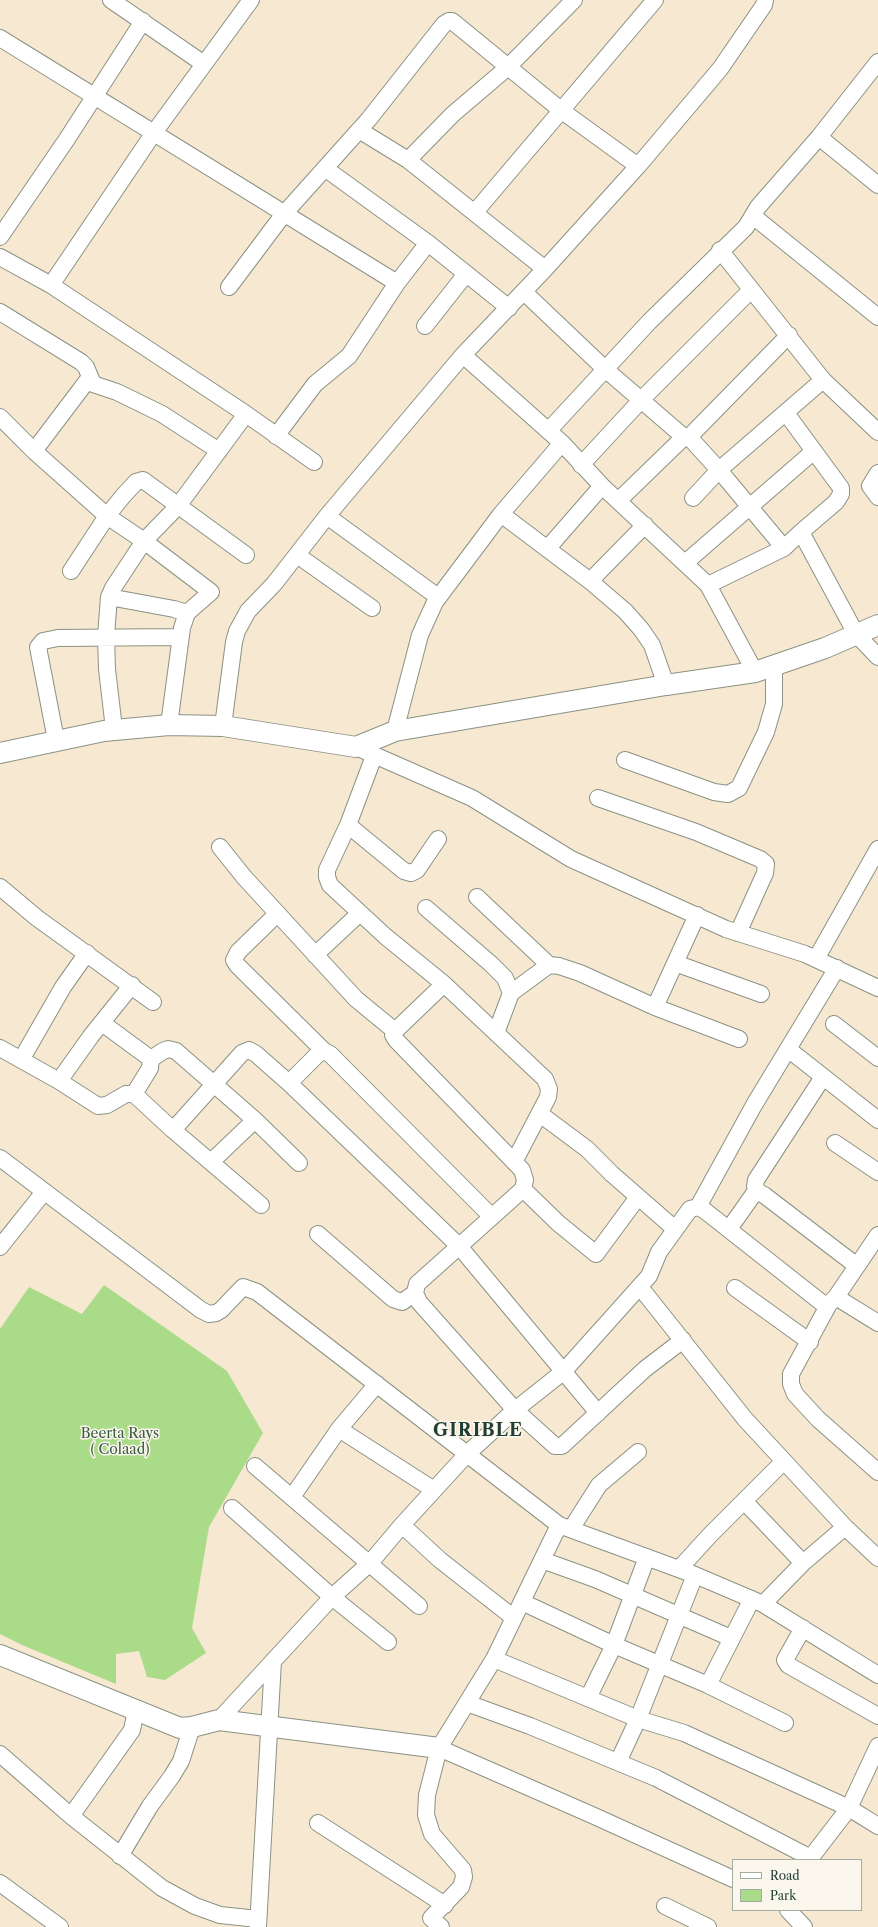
<!DOCTYPE html>
<style>
body{margin:0}
#map{position:relative;width:878px;height:1927px;overflow:hidden;background:#f7e8d2;font-family:"Libre Caslon Text",serif}
canvas{display:block}
.legend{position:absolute;left:732px;top:1859px;width:130px;height:52px;box-sizing:border-box;background:#fbf7ec;border:1px solid #a3ada2;margin:0;padding:5px 7px;list-style:none;font-size:12px;color:#1f3d34}
.legend li{display:flex;align-items:center;gap:8px;height:20px}
.legend b{width:20px;border:1px solid #a3ada2}
</style>
<div id="map">
<canvas width="878" height="1927"></canvas>
<ul class="legend">
<li><b style="height:5px;background:#fff"></b>Road</li>
<li><b style="height:11px;background:#aadb89"></b>Park</li>
</ul>
</div>
<script>
const ctx = document.querySelector('canvas').getContext('2d');
ctx.lineJoin = 'round';
function paint(path, color) { ctx.fillStyle = color; ctx.fill(path, 'evenodd'); }
const poly = rows => new Path2D(rows.map(r => 'M' + r).join(''));
function strokePath(path, color, width, dash) { ctx.strokeStyle = color; ctx.lineWidth = width; ctx.lineCap = dash ? 'butt' : 'round'; ctx.setLineDash(dash || []); ctx.stroke(path); }
function label(font, color, halo, rows, align = 'center') {
  ctx.font = font + ' "Libre Caslon Text",serif'; ctx.lineWidth = 3; ctx.setLineDash([]); ctx.textBaseline = 'middle'; ctx.strokeStyle = halo; ctx.fillStyle = color; for (const [text, x, y, turn = 0] of rows) {
    ctx.save(); ctx.translate(x, y); ctx.rotate((+turn || 0) * Math.PI / 180); ctx.textAlign = isNaN(turn) ? turn : align; if (halo) ctx.strokeText(text, 0, 0); ctx.fillText(text, 0, 0); ctx.restore();
  }
}
paint(poly([
 [104,1285,227,1371,263,1433,209,1527,192,1628,206,1653,165,1680,147,1677,139,1651,116,1654,116,1684,22,1645,0,1634,0,1329,29,1287,82,1314]
]), '#aadb89');
const minor = poly([
 [111,0,204,64],
 [0,38,397,283],
 [359,130,408,160,545,269],
 [819,137,878,185],
 [408,160,453,114,507,68,574,0],
 [326,169,428,243,509,308],
 [475,212,655,0],
 [753,216,878,317],
 [0,237,67,139,143,21],
 [720,250,823,380,878,432],
 [0,257,51,285,246,414,314,462],
 [51,285,153,134,251,0],
 [229,287,283,215,369,119,444,24,449,21,452,21,562,111,638,166],
 [524,292,605,369,684,437,689,437,719,470,784,548],
 [0,312,81,362,86,367,93,384,117,392,162,414,219,451],
 [425,326,466,274],
 [463,355,562,443,602,486,708,585,755,672],
 [786,413,841,488,841,494,836,502,801,532],
 [0,417,34,451,107,516,144,541,211,592,187,613,182,628,169,725],
 [548,431,649,322,746,227,758,207,819,137,878,62],
 [276,436,315,384,349,356,397,283,428,243],
 [689,437,789,335],
 [34,451,90,377],
 [581,465,642,399,751,290],
 [878,473,870,486,878,497],
 [693,498,719,470,823,380],
 [618,501,684,437],
 [501,514,590,581],
 [327,516,438,597],
 [645,525,590,581,625,611,641,629,652,645,666,685],
 [547,549,602,486],
 [297,555,372,608],
 [685,563,814,451],
 [71,571,107,516,123,496,136,482,143,480,246,555],
 [708,585,784,548,801,532,856,634,878,657],
 [109,597,174,609,187,613],
 [223,726,234,642,237,631,248,611,274,584,327,516,463,355,545,269,638,166,720,69,764,5,765,0],
 [114,729,107,669,106,636,109,597,113,588,144,541,178,506,246,414],
 [395,731,420,635,435,602,501,514,562,443],
 [56,740,38,647,43,641,58,638,180,637],
 [356,747,472,798,571,859,726,929,805,954,878,988],
 [374,756,348,825,327,870,327,877,330,885,385,936,444,984,545,1079,549,1089,548,1097,514,1162],
 [625,760,714,792,728,794,739,788,766,732,774,704,774,667],
 [598,798,696,832,760,859,766,864,765,873,738,933],
 [348,825,404,871,411,873,417,870,438,839],
 [220,847,244,877,356,999,395,1031],
 [0,887,37,918,153,1002],
 [477,897,549,965],
 [426,908,491,964,505,978,511,993,496,1033],
 [277,914,238,952,234,960,237,965,324,1051],
 [315,955,360,913],
 [816,959,878,849],
 [675,963,761,994],
 [444,984,395,1031,393,1035,396,1040,522,1170,525,1180,523,1189,417,1284,415,1293,419,1302,515,1410,555,1446,562,1446,645,1369,683,1340],
 [511,993,549,965,559,966,580,973,655,1007,739,1039],
 [655,1007,697,915],
 [102,1023,151,1059,150,1068,134,1094],
 [834,1024,878,1058],
 [0,1048,59,1081,98,1106,107,1105,126,1094,134,1094,173,1130,261,1205],
 [788,1049,878,1120],
 [151,1059,163,1051,168,1049,176,1051,255,1120,299,1163],
 [21,1060,63,987,87,953],
 [59,1081,91,1036,132,985],
 [289,1083,317,1055,324,1051,330,1054,492,1217],
 [540,1114,587,1149,612,1174,675,1229],
 [173,1130,242,1053,249,1050,256,1054,289,1083,459,1246,598,1413],
 [835,1143,878,1172],
 [0,1158,201,1310,209,1314,216,1313,221,1310,243,1287,257,1292,559,1525,695,1575,763,1604,878,1675],
 [211,1162,255,1120],
 [523,1189,558,1223,596,1254,638,1197],
 [758,1192,755,1186,756,1180,823,1077],
 [698,1207,754,1105,837,968],
 [729,1229,753,1195,758,1192,764,1195,857,1266],
 [318,1234,393,1299,402,1302,415,1293],
 [0,1247,44,1192],
 [640,1287,745,1419,845,1527,803,1563,763,1604],
 [735,1288,810,1342],
 [836,1297,878,1323],
 [829,1304,791,1374,791,1384,795,1394,818,1419,878,1472],
 [339,1429,434,1490],
 [255,1466,419,1606],
 [292,1497,339,1429,377,1384],
 [744,1501,803,1563],
 [232,1508,332,1597,388,1642],
 [402,1525,440,1560,514,1618],
 [845,1527,878,1558],
 [571,1529,599,1485,638,1452],
 [542,1560,595,1579,731,1638],
 [679,1569,710,1535,784,1461],
 [522,1602,614,1645,708,1685,785,1723],
 [803,1628,785,1660,788,1665,878,1716],
 [494,1659,638,1719,684,1733,849,1808,878,1826],
 [708,1685,752,1599],
 [588,1698,614,1645,647,1557],
 [467,1703,530,1726,656,1778,811,1858],
 [219,1720,332,1597,370,1563,402,1525,467,1454,515,1410,563,1372,649,1276,659,1252,690,1209,698,1207,704,1210,822,1303,829,1304,836,1297,878,1235],
 [439,1748,592,1815,733,1879],
 [0,1754,71,1816,162,1888,195,1906,220,1915,258,1919],
 [618,1762,638,1719,695,1575],
 [71,1816,132,1730,136,1710],
 [318,1823,445,1905],
 [120,1856,150,1806,172,1776,181,1761,192,1727],
 [809,1860,849,1808,878,1746],
 [0,1883,60,1927],
 [665,1906,708,1927],
 [788,1910,804,1927],
 [258,1927,273,1661],
 [441,1927,431,1918,461,1887,464,1877,463,1870,432,1834,426,1815,427,1795,439,1748,494,1659,559,1525]
]);
const tertiary = poly([
 [0,753,104,731,169,725,223,726,356,747,395,731,666,685,755,672,825,648,878,625],
 [0,1655,180,1728,192,1727,219,1720,439,1748]
]);
strokePath(minor, '#8b9283', 18);
strokePath(tertiary, '#8b9283', 22);
strokePath(minor, '#fff', 16);
strokePath(tertiary, '#fff', 20);
label('14px', '#3b5d45', '#fbf7ec', [
 ["Beerta Rays",120,1434],
 ["( Colaad)",120,1450]
]);
ctx.letterSpacing = '1px';
label('bold 18px', '#1f3d34', '#fbf7ec', [
 ["GIRIBLE",478,1431]
]);
ctx.letterSpacing = '0px';
</script>
